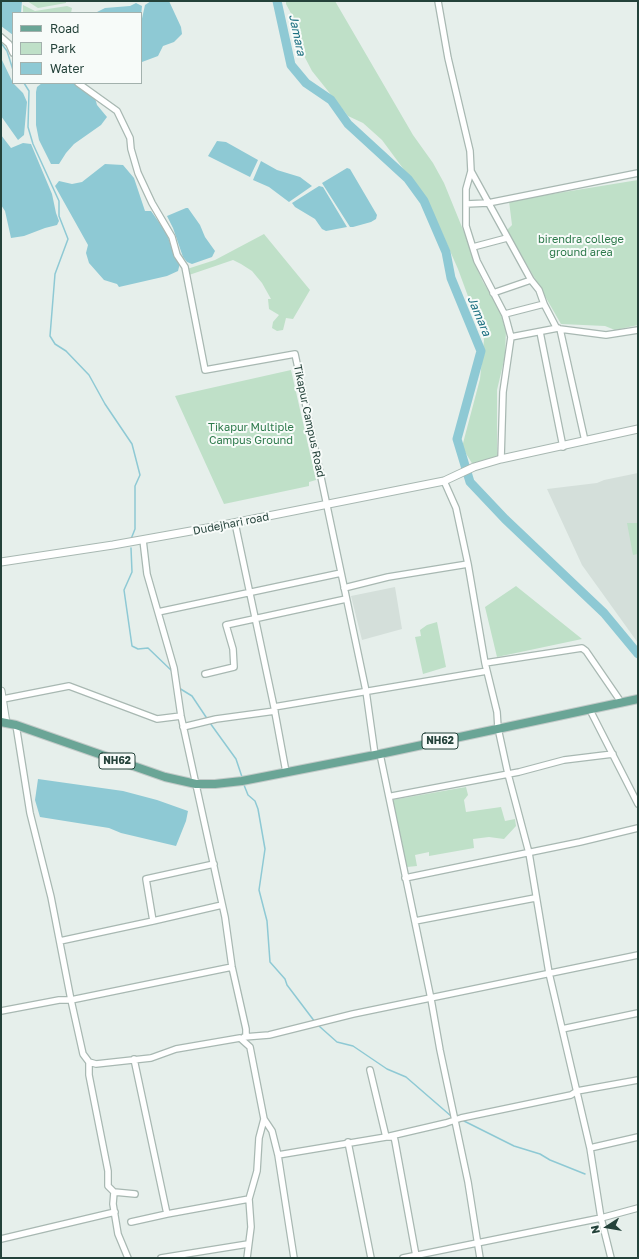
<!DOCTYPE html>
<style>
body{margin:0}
#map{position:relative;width:639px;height:1259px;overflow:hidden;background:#e6efeb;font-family:"Golos Text",sans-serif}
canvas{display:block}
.frame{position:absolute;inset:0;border:2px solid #24423a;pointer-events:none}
.legend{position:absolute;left:12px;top:12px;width:130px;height:72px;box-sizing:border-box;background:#f7fbf9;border:1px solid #a3b1ad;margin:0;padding:5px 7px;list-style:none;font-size:12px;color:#24423a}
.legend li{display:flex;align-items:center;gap:8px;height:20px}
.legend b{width:20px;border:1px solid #a3b1ad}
.north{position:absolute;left:587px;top:1207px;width:40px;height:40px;-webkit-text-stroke:3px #f7fbf9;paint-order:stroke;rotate:258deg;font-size:11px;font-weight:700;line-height:16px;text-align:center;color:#24423a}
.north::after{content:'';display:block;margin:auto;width:14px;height:18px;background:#24423a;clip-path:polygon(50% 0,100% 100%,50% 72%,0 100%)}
</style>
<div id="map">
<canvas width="639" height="1259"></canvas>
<div class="frame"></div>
<ul class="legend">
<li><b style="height:5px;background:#6aa596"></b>Road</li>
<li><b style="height:11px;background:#bfe0c8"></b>Park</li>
<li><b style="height:11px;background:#8ec9d4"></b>Water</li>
</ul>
<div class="north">N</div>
</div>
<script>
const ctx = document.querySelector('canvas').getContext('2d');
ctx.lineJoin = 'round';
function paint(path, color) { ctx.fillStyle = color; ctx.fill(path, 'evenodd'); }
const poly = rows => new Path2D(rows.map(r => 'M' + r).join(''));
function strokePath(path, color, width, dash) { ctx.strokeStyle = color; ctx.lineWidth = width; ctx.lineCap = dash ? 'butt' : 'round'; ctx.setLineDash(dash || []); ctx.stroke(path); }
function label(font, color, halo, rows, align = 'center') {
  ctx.font = font + ' "Golos Text",sans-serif'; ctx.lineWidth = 4; ctx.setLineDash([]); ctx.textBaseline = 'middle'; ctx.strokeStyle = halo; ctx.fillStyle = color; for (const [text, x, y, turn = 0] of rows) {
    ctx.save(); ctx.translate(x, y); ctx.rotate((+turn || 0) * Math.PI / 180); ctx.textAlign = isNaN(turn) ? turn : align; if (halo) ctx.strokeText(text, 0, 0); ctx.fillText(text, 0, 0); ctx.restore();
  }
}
paint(poly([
 [638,473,638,643,582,565,547,489,597,483,604,480],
 [395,587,402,629,362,640,351,596]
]), '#d4dfda');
paint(poly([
 [27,1,66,1,66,3,38,8],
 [286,1,335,1,413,135,433,163,444,183,466,237,475,264,483,282,498,306,506,330,505,356,497,390,497,456,473,465,462,447,480,379,484,340,458,269,435,217,422,194,382,140,363,123,348,116,312,71,300,48,294,19,286,4],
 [23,5,35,11,67,6,72,8,71,13,23,13],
 [638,180,638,325,615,330,605,326,561,324,507,230,512,225,509,201],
 [264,234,310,290,293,319,286,318,283,330,277,331,272,328,273,322,279,315,269,309,268,299,271,299,262,283,252,271,241,264,233,260,189,275,187,269,215,260],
 [291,370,316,480,309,482,309,486,224,504,175,396],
 [627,523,637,523,638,529,638,554,633,555],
 [516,586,582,639,497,657,485,607],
 [437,622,446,667,423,674,415,637,421,636,420,630,427,625],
 [466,787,468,795,464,800,466,812,501,807,505,821,515,819,516,826,504,839,489,837,473,839,474,848,429,856,429,852,415,855,417,866,407,867,392,800]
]), '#bfe0c8');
paint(poly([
 [1,1,22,1,21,13,13,13,13,35,1,26],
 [151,1,169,1,181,27,182,34,174,42,163,46,158,56,142,62,141,68,141,23,145,5],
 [136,3,142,6,141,16,141,13,95,13,105,8,130,6],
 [1,58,13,83,23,93,27,102,24,135,18,140,1,116],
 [42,83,74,83,95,98,97,105,107,117,101,125,74,144,66,153,59,164,51,164,39,140,36,125,36,92,37,87],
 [1,135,11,148,23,143,31,144,52,194,56,213,59,221,57,225,45,228,24,236,11,238,5,211,1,205],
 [217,141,226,142,258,160,250,177,208,156],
 [261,161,277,170,300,177,312,186,289,202,269,187,253,180],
 [105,164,123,165,134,178,145,211,151,211,166,232,175,256,180,263,178,271,167,276,119,287,117,284,104,280,89,263,86,253,88,245,55,186,59,181,72,184,82,182],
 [347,168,350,169,377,215,376,219,371,222,353,227,350,227,322,183],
 [319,186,323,187,347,227,326,231,322,229,315,219,295,207,292,203],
 [186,208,188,208,200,225,205,237,215,251,212,257,192,264,187,262,183,257,173,228,167,216],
 [38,779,123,791,157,800,188,811,186,821,176,846,121,833,109,828,40,817,35,800]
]), '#8ec9d4');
strokePath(poly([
 [1,43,7,51,13,70],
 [24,83,29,91,28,127,33,144,59,201,59,216,68,239,55,274,50,336,55,344,66,351,89,375,105,404,132,444,140,475,135,486,135,529,131,539],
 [131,548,132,572,124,590,132,646,138,649,148,648,173,672],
 [179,688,192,696,208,720],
 [210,723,236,759,242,777],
 [244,785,248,795,255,801,258,809,265,849,259,890,267,921,270,962,285,979,287,985,315,1022],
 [319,1026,337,1042,353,1046,387,1069,406,1077,451,1116],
 [464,1121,514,1146,540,1154,550,1160,585,1174]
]), '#8ec9d4', 1.5);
strokePath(poly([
 [277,1,291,65,306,83,331,100,348,124,408,179,424,201,446,252,451,278,481,351,457,439,470,482,505,519,604,613,638,654]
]), '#8ec9d4', 9);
const minor = poly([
 [438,1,448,58,470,151,471,171,466,189,466,226,477,261,505,315,511,337,503,392,501,459],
 [1,37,9,44,13,53],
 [78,83,117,111,130,138,131,149,138,173,152,203,172,237,177,255,185,267,205,370,295,354,366,691,375,755],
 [471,171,531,280,539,290,544,304],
 [466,204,488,203,638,173],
 [473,247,507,238],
 [493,293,531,280],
 [505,314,544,304,556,327],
 [540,332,563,447],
 [511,337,558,328],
 [585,441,560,329,606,335,638,330],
 [444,481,456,508,468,564,485,663],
 [235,523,274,707,286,772],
 [143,540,147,574,174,668,181,716,225,917,232,967,246,1029,246,1037],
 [344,588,388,577,468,564],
 [158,612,341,573],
 [205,674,234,667,233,649,226,625,346,599],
 [3,699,69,686,157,719,181,716],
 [274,707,487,671],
 [590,710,638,804],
 [16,725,30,813,51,897,71,1000,232,967],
 [183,727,216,719,275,711],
 [380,754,431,999,440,1050,468,1182,480,1258],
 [392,796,519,772,564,760,613,754],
 [405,878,580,842,638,828],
 [153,921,222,905],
 [415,921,535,898],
 [60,941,153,921,146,879,214,864],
 [1,1011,59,1000,71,1000,83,1054,89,1062,96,1064,151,1058,176,1049,240,1038,250,1047,264,1119,272,1131,278,1155,386,1137,446,1123,461,1118,571,1095,577,1091,638,1080],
 [562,1029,638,1013],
 [244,1037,269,1035,353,1014,638,955],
 [134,1059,167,1214],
 [89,1062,89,1075,108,1171,108,1186,114,1192,135,1194],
 [370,1070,386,1137,394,1137,395,1141,416,1256],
 [348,1142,371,1258],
 [590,1148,638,1137],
 [278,1155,294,1258],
 [114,1192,113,1204,118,1234,128,1258],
 [131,1222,167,1214,249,1199],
 [1,1239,115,1212],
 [161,1258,248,1244],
 [247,1258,251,1227,249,1199,257,1171,259,1138,264,1119],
 [403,1258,601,1218,638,1208],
 [611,1258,601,1218,590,1148,549,973,529,853,508,774,498,728,497,712,485,663,582,648,586,651,621,702]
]);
const tertiary = poly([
 [1,562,113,545,213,527,444,481,474,467,501,459,638,429],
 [1,691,6,723]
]);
const primary = poly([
 [1,722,16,725,165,777,196,784,215,784,242,781,380,754,638,699]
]);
strokePath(minor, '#a8b8b2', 8);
strokePath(tertiary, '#a8b8b2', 9);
strokePath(primary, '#c2cac8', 10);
strokePath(minor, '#fff', 5.5);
strokePath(tertiary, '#fff', 7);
strokePath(primary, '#6aa596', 8);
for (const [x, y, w] of [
 [440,741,36],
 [117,761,36]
]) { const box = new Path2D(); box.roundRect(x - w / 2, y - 8, w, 16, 3); ctx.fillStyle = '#f7fbf9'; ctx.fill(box); strokePath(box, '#24423a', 1); }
label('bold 10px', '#24423a', null, [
 ["NH62",440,741],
 ["NH62",117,761]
]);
label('11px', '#2d7a4b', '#f7fbf9', [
 ["birendra college",581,240],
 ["ground area",581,253],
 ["Tikapur Multiple",251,428],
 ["Campus Ground",251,441]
]);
label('11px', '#24423a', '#f7fbf9', [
 ["Tikapur Campus Road",309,421,78],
 ["Dudejhari road",231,524,-11]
]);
label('italic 12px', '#1c6f80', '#f7fbf9', [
 ["Jamara",297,35,78],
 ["Jamara",479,316,67]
]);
</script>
